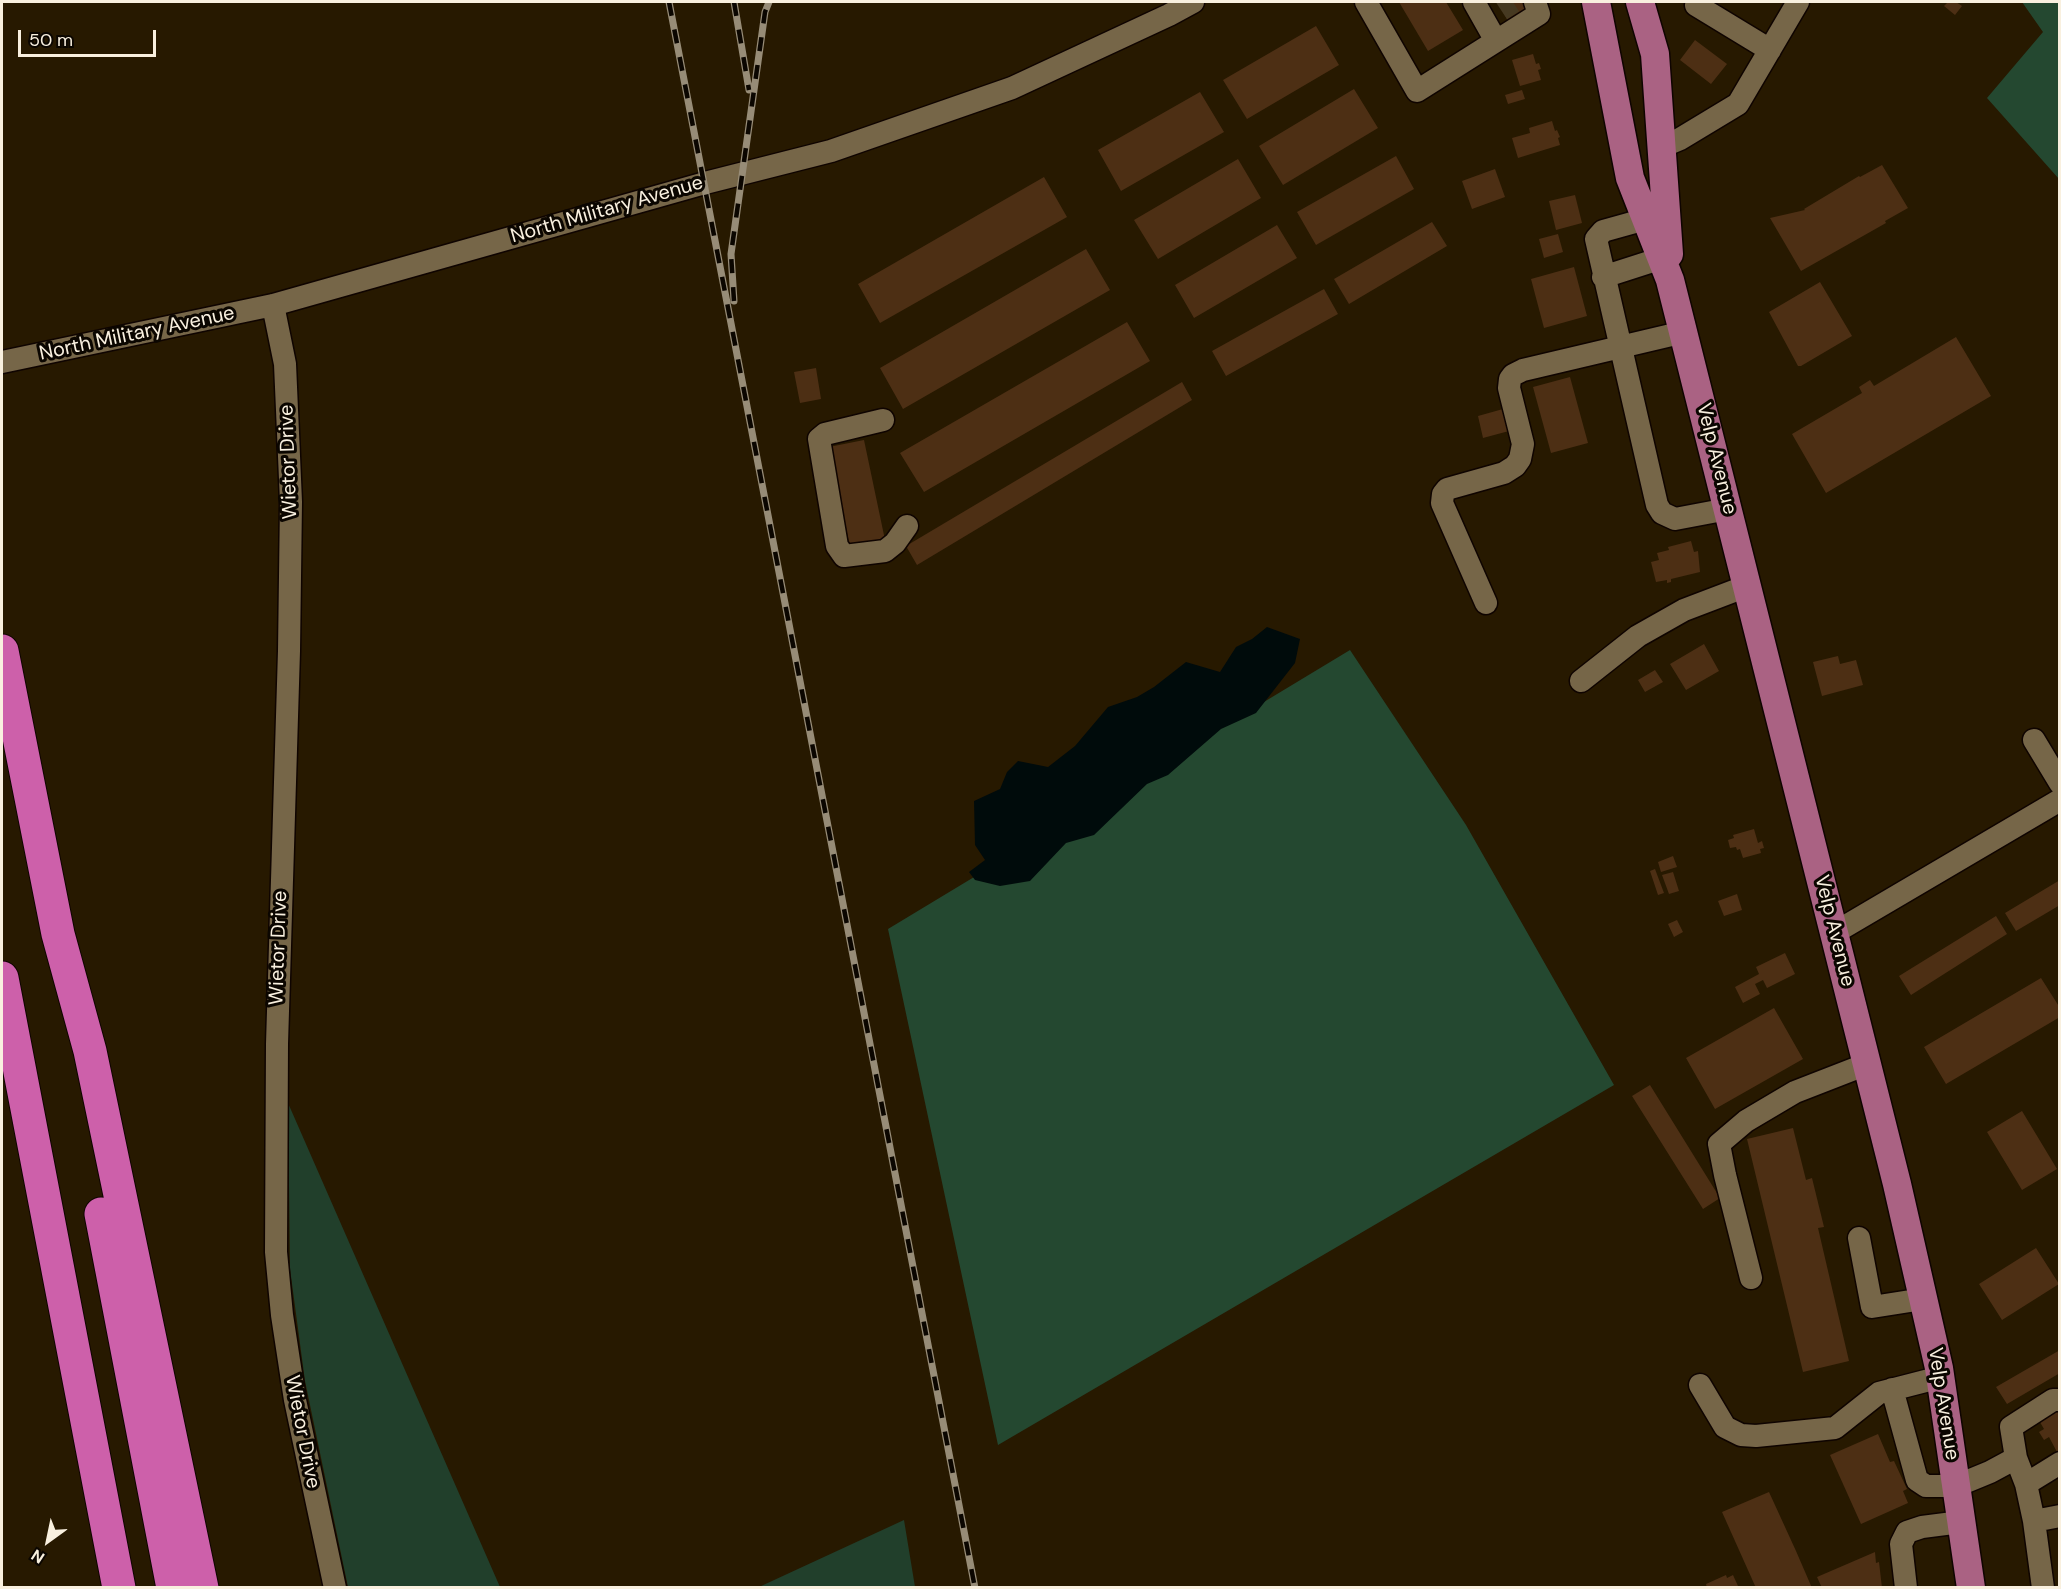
<!DOCTYPE html>
<style>
body{margin:0}
#map{position:relative;width:2061px;height:1589px;overflow:hidden;background:#271900;font-family:"DM Sans",sans-serif}
canvas{display:block}
.frame{position:absolute;inset:0;border:3px solid #f9f0df;pointer-events:none}
.north{position:absolute;left:18px;top:1511px;width:60px;height:60px;-webkit-text-stroke:4px #0b0600;paint-order:stroke;rotate:213deg;font-size:16px;font-weight:700;line-height:24px;text-align:center;color:#f9f0df}
.north::after{content:'';display:block;margin:auto;width:21px;height:27px;background:#f9f0df;clip-path:polygon(50% 0,100% 100%,50% 72%,0 100%)}
.scale{position:absolute;left:18px;top:30px;width:138px;height:27px;box-sizing:border-box;border:3px solid #f9f0df;border-top:0;padding-left:8px;font-size:18px;line-height:21px;white-space:nowrap;color:#f9f0df;-webkit-text-stroke:4px #0b0600;paint-order:stroke}
</style>
<div id="map">
<canvas width="2061" height="1589"></canvas>
<div class="frame"></div>
<div class="north">N</div>
<div class="scale">50 m</div>
</div>
<script>
const ctx = document.querySelector('canvas').getContext('2d');
ctx.lineJoin = 'round';
function paint(path, color) { ctx.fillStyle = color; ctx.fill(path, 'evenodd'); }
const poly = rows => new Path2D(rows.map(r => 'M' + r).join(''));
function strokePath(path, color, width, dash) { ctx.strokeStyle = color; ctx.lineWidth = width; ctx.lineCap = dash ? 'butt' : 'round'; ctx.setLineDash(dash || []); ctx.stroke(path); }
function label(font, color, halo, rows, align = 'center') {
  ctx.font = font + ' "DM Sans",sans-serif'; ctx.lineWidth = 6; ctx.setLineDash([]); ctx.textBaseline = 'middle'; ctx.strokeStyle = halo; ctx.fillStyle = color; for (const [text, x, y, turn = 0] of rows) {
    ctx.save(); ctx.translate(x, y); ctx.rotate((+turn || 0) * Math.PI / 180); ctx.textAlign = isNaN(turn) ? turn : align; if (halo) ctx.strokeText(text, 0, 0); ctx.fillText(text, 0, 0); ctx.restore();
  }
}
paint(poly([
 [288,1103,500,1587,348,1587,305,1381,290,1269],
 [904,1520,915,1587,759,1587]
]), '#213f2b');
paint(poly([
 [2022,2,2059,2,2059,179,1987,98,2043,32],
 [1350,650,1466,825,1614,1085,998,1445,888,929]
]), '#244830');
paint(poly([
 [1267,627,1300,639,1295,663,1256,713,1221,729,1168,775,1147,784,1094,835,1066,843,1030,881,1000,886,975,880,969,872,985,860,975,845,974,801,1000,789,1007,772,1018,761,1048,767,1075,746,1108,707,1137,697,1154,687,1186,662,1220,672,1236,647,1252,639]
]), '#000b0b');
paint(poly([
 [1399,2,1446,2,1463,30,1428,51],
 [1497,2,1529,2,1535,12,1511,26],
 [1948,2,1956,2,1962,6,1955,15,1944,6],
 [1316,26,1339,65,1247,119,1223,80],
 [1695,40,1727,64,1711,84,1680,60],
 [1533,54,1536,64,1539,63,1541,69,1538,70,1541,80,1520,86,1512,60],
 [1354,89,1378,128,1283,185,1259,146],
 [1522,90,1525,99,1508,104,1505,95],
 [1200,92,1224,132,1121,191,1098,150],
 [1552,121,1555,131,1557,130,1560,137,1558,138,1560,145,1518,158,1512,138,1530,133,1529,128],
 [1396,156,1414,189,1316,245,1297,212],
 [1238,159,1261,198,1158,259,1134,220],
 [1882,165,1908,208,1885,221,1886,223,1801,271,1770,218,1805,210,1804,209,1859,176,1860,177],
 [1495,169,1505,197,1472,209,1462,181],
 [1044,177,1067,217,880,323,858,284],
 [1575,195,1582,223,1556,230,1549,201],
 [1432,222,1447,246,1349,304,1334,279],
 [1277,225,1297,258,1194,318,1175,285],
 [1558,234,1563,252,1544,258,1539,239],
 [1086,249,1110,290,903,409,880,368],
 [1574,267,1587,316,1544,328,1531,279],
 [1820,282,1852,336,1801,366,1798,366,1769,312],
 [1324,289,1338,314,1226,376,1212,351],
 [1127,322,1150,361,924,492,900,453],
 [1956,337,1991,396,1826,493,1792,434,1862,393,1859,387,1870,380,1874,386],
 [816,368,821,399,800,403,794,372],
 [1570,377,1588,443,1551,453,1533,387],
 [1182,382,1192,400,917,565,906,546],
 [1503,409,1509,431,1483,438,1478,416],
 [864,440,885,540,850,547,829,447],
 [1691,541,1694,552,1698,551,1700,572,1671,579,1671,582,1667,583,1667,580,1656,582,1651,562,1659,560,1657,553,1669,550,1668,547],
 [1704,644,1719,671,1686,690,1670,664],
 [1838,656,1840,664,1856,660,1863,685,1822,696,1813,662],
 [1655,670,1663,682,1645,692,1638,680],
 [1754,829,1758,843,1762,841,1764,848,1760,849,1761,853,1743,858,1740,849,1737,850,1736,847,1730,848,1728,840,1734,838,1733,835],
 [1673,856,1677,867,1661,872,1658,862],
 [1655,869,1664,893,1658,895,1650,871],
 [1673,872,1679,891,1669,894,1662,875],
 [2060,880,2060,905,2016,931,2005,913],
 [1737,894,1742,910,1724,916,1718,901],
 [1996,916,2007,934,1911,995,1899,976],
 [1677,920,1683,932,1674,937,1668,924],
 [1785,953,1795,974,1767,988,1763,980,1755,984,1760,994,1743,1003,1735,987,1759,974,1756,967],
 [2041,978,2060,1008,2060,1017,1946,1084,1924,1047],
 [1774,1008,1803,1059,1715,1109,1686,1058],
 [1650,1085,1720,1198,1703,1209,1632,1096],
 [2022,1111,2057,1169,2022,1190,1987,1132],
 [1793,1128,1806,1180,1812,1178,1824,1227,1818,1228,1849,1361,1803,1372,1747,1139],
 [2036,1248,2059,1284,2002,1320,1979,1284],
 [2060,1350,2060,1373,2007,1404,1996,1387],
 [2060,1404,2060,1451,2057,1452,2049,1437,2044,1440,2039,1432,2044,1429,2037,1417],
 [1878,1434,1890,1462,1894,1461,1907,1489,1903,1491,1908,1503,1861,1524,1830,1455],
 [1769,1492,1796,1551,1812,1588,1756,1588,1722,1512],
 [1875,1552,1876,1563,1879,1562,1882,1588,1822,1588,1817,1577],
 [1726,1575,1727,1578,1733,1575,1738,1586,1707,1588,1706,1584]
]), '#4d2f14');
strokePath(poly([
 [1501,10,1513,2]
]), '#463921', 22, [22, 11]);
const minor = poly([
 [1366,2,1417,91,1539,14,1535,2],
 [1474,2,1496,41],
 [1698,2,1696,5,1770,50],
 [1661,147,1680,139,1738,104,1798,2],
 [1646,219,1603,231,1596,239,1657,505,1662,513,1675,519,1728,509],
 [1603,277,1662,258],
 [273,305,285,364,291,502,289,651,277,1044,276,1252,282,1315,295,1400,335,1588],
 [2,362,273,305,705,183,831,151,1012,88,1169,15,1193,2],
 [883,420,825,434,819,439,837,546,844,556,885,551,895,543,907,526],
 [1486,603,1442,503,1443,494,1447,489,1504,473,1515,466,1520,459,1523,444,1509,388,1510,379,1513,375,1523,370,1684,332],
 [1581,681,1638,636,1684,610,1747,586],
 [2034,740,2060,783],
 [1834,933,2060,800],
 [1859,1238,1872,1307,1923,1299],
 [1751,1278,1725,1175,1719,1144,1746,1121,1795,1092,1867,1064],
 [1700,1385,1725,1427,1741,1435,1756,1436,1835,1428,1879,1393,1941,1377],
 [1892,1389,1917,1480,1926,1486,1956,1486,1990,1472,2016,1458],
 [2026,1484,2060,1463],
 [2034,1521,2060,1516],
 [1906,1588,1901,1544,1907,1532,1922,1527,1961,1522],
 [2043,1588,2034,1521,2026,1484,2016,1458,2011,1427,2053,1400,2060,1400]
]);
const major = poly([
 [1596,2,1630,178,1670,280,1897,1184,1939,1368,1971,1588],
 [1640,2,1655,54,1669,254]
]);
const highway = poly([
 [2,651,58,934,90,1051,202,1588],
 [2,978,119,1588],
 [101,1214,173,1588]
]);
strokePath(minor, '#0f0400', 25);
strokePath(major, '#0f0400', 31);
strokePath(highway, '#0f0400', 35);
strokePath(minor, '#766648', 22);
strokePath(major, '#aa6283', 28);
strokePath(highway, '#cd60aa', 33);
const rail = poly([
 [669,2,975,1588],
 [734,2,749,90],
 [734,301,731,254,765,12,769,2]
]);
strokePath(rail, '#978c77', 7);
strokePath(rail, '#0b0600', 4.5, [14]);
label('20px', '#f9f0df', '#0b0600', [
 ["North Military Avenue",607,210,-16],
 ["North Military Avenue",137,334,-12],
 ["Velp Avenue",1716,459,76],
 ["Wietor Drive",289,462,-92],
 ["Velp Avenue",1834,931,76],
 ["Wietor Drive",279,948,-88],
 ["Velp Avenue",1943,1404,81],
 ["Wietor Drive",302,1432,79]
]);
</script>
